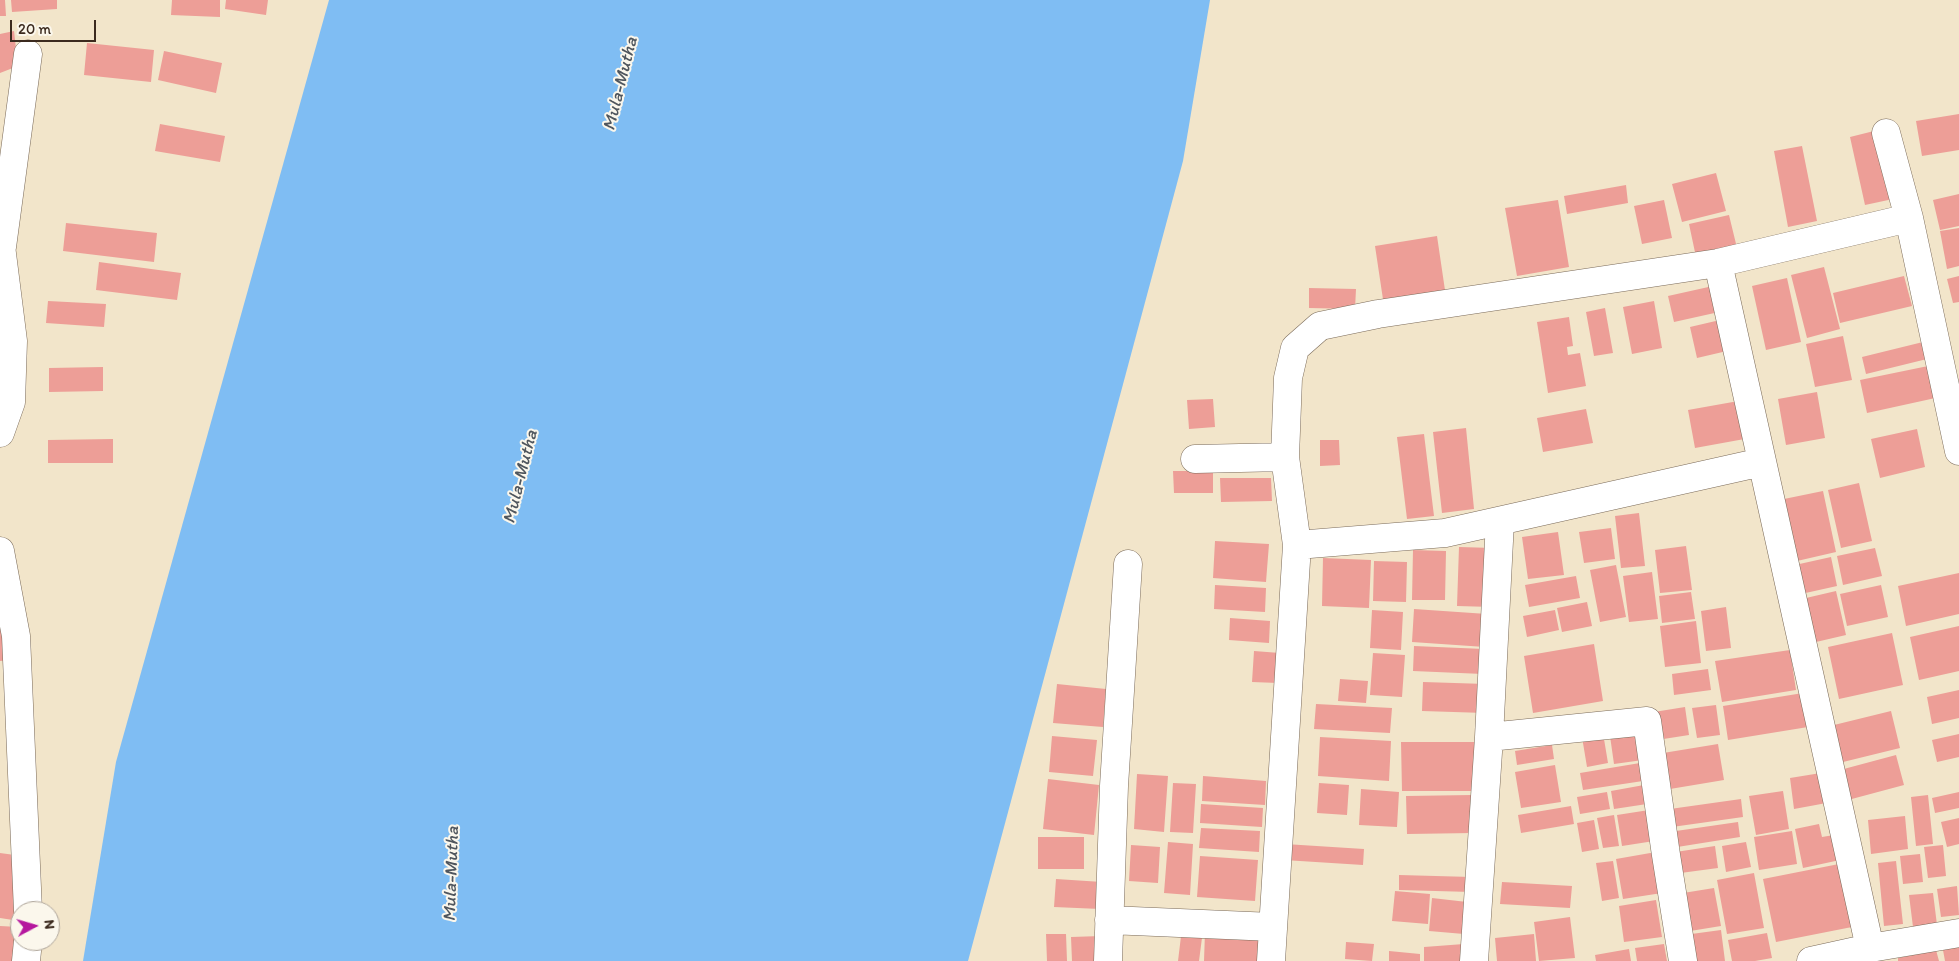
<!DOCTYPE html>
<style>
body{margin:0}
#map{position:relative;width:1959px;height:961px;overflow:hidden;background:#f2e5ca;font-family:Itim,sans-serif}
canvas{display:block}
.north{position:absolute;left:10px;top:901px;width:50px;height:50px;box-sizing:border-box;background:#fbf7ec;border:1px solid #aea59a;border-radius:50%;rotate:84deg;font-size:14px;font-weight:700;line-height:20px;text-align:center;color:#3b2a1e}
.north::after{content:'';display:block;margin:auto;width:18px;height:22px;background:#b5179e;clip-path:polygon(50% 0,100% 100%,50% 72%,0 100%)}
.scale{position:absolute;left:10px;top:20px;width:86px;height:22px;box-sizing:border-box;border:2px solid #3b2a1e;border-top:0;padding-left:6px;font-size:15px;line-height:18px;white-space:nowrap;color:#3b2a1e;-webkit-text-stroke:4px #fbf7ec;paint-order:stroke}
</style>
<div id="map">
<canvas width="1959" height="961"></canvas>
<div class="north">N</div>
<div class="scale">20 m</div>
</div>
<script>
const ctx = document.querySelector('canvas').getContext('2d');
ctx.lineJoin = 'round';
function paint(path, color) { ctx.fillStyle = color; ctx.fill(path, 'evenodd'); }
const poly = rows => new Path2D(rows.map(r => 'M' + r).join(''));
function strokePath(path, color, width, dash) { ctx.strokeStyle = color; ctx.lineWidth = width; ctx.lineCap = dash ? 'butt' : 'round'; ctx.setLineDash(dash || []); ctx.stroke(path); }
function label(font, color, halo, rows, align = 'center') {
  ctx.font = font + ' Itim,sans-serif'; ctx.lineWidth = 4; ctx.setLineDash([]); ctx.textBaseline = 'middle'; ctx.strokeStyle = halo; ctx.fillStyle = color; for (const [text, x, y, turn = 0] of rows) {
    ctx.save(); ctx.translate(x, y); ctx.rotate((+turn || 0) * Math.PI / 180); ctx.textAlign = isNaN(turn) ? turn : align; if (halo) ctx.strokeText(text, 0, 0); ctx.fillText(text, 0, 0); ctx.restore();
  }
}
paint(poly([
 [329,0,1210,0,1183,161,968,961,83,961,116,762]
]), '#7fbdf3');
paint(poly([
 [0,0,5,0,6,16,0,16],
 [11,0,57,0,57,9,12,12],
 [172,0,220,0,220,17,171,15],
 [226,0,268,0,266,15,225,9],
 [14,31,18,66,0,73,0,34],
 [87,43,154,50,151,82,84,75],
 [164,51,222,63,216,93,158,80],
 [1959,114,1959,150,1922,156,1916,121],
 [160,124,225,136,220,162,155,151],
 [1878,130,1893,199,1865,205,1850,137],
 [1802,146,1817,221,1788,227,1774,151],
 [1716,173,1726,211,1682,222,1672,184],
 [1626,185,1628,203,1567,214,1564,196],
 [1959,194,1959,226,1940,230,1933,200],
 [1558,200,1569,267,1517,276,1505,208],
 [1664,200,1672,238,1642,244,1634,206],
 [1729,215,1737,248,1696,257,1689,224],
 [66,223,157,233,154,262,63,251],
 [1959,228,1959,266,1947,269,1940,231],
 [1437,236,1446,297,1384,306,1375,246],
 [99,262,181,273,177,300,96,290],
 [1824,267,1840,329,1807,338,1791,275],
 [1904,276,1912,306,1840,323,1833,293],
 [1959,276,1959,302,1953,303,1947,279],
 [1787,278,1801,342,1766,350,1752,286],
 [1713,286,1719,312,1674,322,1668,296],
 [1309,288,1356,289,1355,309,1309,308],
 [48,301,106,304,104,327,46,323],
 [1654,301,1662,348,1632,354,1623,307],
 [1605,308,1613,353,1594,356,1586,312],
 [1569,317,1573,346,1567,347,1568,355,1580,353,1586,386,1548,393,1537,322],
 [1720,320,1727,351,1697,358,1690,327],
 [1843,336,1852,380,1815,387,1806,344],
 [1923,342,1927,359,1866,374,1862,357],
 [1933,365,1940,397,1867,413,1860,380],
 [103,367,103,391,49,392,49,368],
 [1817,392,1825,438,1786,445,1778,399],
 [1213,399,1215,427,1189,429,1187,400],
 [1744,400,1750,438,1695,448,1688,410],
 [1586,409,1593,443,1543,452,1537,418],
 [1466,428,1474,509,1442,513,1433,432],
 [1917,429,1925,467,1880,478,1871,439],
 [1424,434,1434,516,1407,519,1397,437],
 [113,439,113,463,48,463,48,440],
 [1320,440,1339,440,1340,465,1320,466],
 [1173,471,1213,471,1213,493,1174,493],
 [1220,478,1271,478,1272,501,1221,502],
 [1859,483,1872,541,1841,548,1828,490],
 [1823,491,1836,552,1797,561,1784,499],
 [1639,513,1645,566,1621,568,1615,516],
 [1611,528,1615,559,1584,563,1579,532],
 [1558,532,1564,575,1528,579,1522,537],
 [1215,541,1269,544,1266,582,1213,578],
 [1686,546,1692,590,1660,593,1655,550],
 [1459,547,1494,548,1492,607,1457,606],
 [1875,548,1882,576,1843,585,1837,556],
 [1413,550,1446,551,1445,600,1412,600],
 [1831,557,1837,586,1801,594,1795,565],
 [1323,558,1371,560,1369,608,1322,606],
 [1374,561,1407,562,1406,602,1373,601],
 [1616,565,1626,617,1600,622,1590,570],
 [1652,572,1658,619,1629,622,1623,576],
 [1959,573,1959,614,1906,626,1898,586],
 [1576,576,1580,598,1529,607,1525,585],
 [1215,585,1266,588,1265,612,1214,609],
 [1881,585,1888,617,1847,626,1840,594],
 [1836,591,1846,635,1816,642,1806,598],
 [1691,592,1695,619,1662,623,1659,596],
 [1587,602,1592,626,1562,632,1557,608],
 [1726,607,1731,648,1706,651,1701,611],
 [1414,609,1487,614,1485,647,1412,642],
 [1372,610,1403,612,1401,650,1370,648],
 [1555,610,1559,630,1527,637,1523,616],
 [0,617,11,660,0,661],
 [1230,618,1270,621,1269,643,1229,640],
 [1696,621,1701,663,1665,667,1660,626],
 [1959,626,1959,671,1919,680,1910,637],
 [1892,633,1903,685,1839,699,1828,647],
 [1594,644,1603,701,1533,713,1524,656],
 [1414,646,1484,649,1483,674,1413,671],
 [1790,650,1796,690,1722,702,1715,661],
 [1254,651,1280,653,1278,683,1252,682],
 [1373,653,1405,655,1402,697,1370,695],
 [1708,669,1711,690,1674,695,1672,674],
 [1340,679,1368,681,1366,703,1338,701],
 [1423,682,1486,684,1485,713,1422,711],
 [1057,684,1106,689,1103,727,1053,723],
 [1959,690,1959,718,1932,724,1927,697],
 [1803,693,1808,727,1728,740,1723,706],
 [1316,704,1392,708,1390,733,1314,729],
 [1716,705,1720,735,1697,738,1692,708],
 [1685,707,1689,735,1657,740,1654,712],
 [1891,711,1900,748,1843,762,1834,725],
 [1638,732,1643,760,1614,764,1610,736],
 [1603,733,1608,763,1587,767,1582,737],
 [1959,734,1959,757,1937,762,1932,740],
 [1052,736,1097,740,1093,776,1049,772],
 [1320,737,1391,741,1389,781,1318,776],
 [1401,742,1477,742,1477,791,1402,791],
 [1718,744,1724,780,1664,790,1657,754],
 [1552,745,1554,759,1517,765,1515,751],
 [1896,755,1904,785,1848,800,1840,770],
 [1640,763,1643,781,1583,790,1580,773],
 [1555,765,1561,802,1521,808,1515,772],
 [1827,772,1832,802,1794,809,1790,778],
 [1137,774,1168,776,1164,832,1134,829],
 [1203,776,1266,781,1265,805,1202,801],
 [1048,779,1099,785,1094,835,1043,829],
 [1173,783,1196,784,1193,833,1170,832],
 [1319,783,1349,785,1347,815,1317,813],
 [1644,785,1647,804,1614,809,1611,791],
 [1361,789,1399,792,1397,827,1359,825],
 [1783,791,1789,829,1756,835,1749,796],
 [1607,792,1610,809,1580,814,1577,797],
 [1959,792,1959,808,1935,813,1932,798],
 [1472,795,1473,833,1407,834,1406,796],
 [1928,795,1933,844,1916,846,1911,797],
 [1741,799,1743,817,1672,827,1670,809],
 [1201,804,1263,808,1262,827,1200,823],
 [1571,806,1574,824,1521,833,1518,815],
 [1649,810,1654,841,1622,846,1617,815],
 [1614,815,1619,846,1603,848,1597,818],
 [1905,816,1908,849,1871,854,1868,820],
 [1959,818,1959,844,1947,847,1941,822],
 [1594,820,1599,849,1582,852,1577,823],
 [1738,822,1740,837,1671,848,1669,832],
 [1819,824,1822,837,1834,835,1840,860,1803,868,1795,829],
 [1201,828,1260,831,1259,852,1199,848],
 [1792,831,1797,864,1759,870,1754,837],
 [1038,837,1084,837,1084,869,1038,869],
 [1168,842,1193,844,1190,895,1164,893],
 [1746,842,1751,867,1726,872,1722,846],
 [1285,844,1364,849,1363,865,1284,860],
 [1131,845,1160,847,1158,883,1129,881],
 [1943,845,1946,876,1928,878,1924,847],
 [1715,846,1718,868,1673,874,1669,853],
 [1656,852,1662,893,1623,899,1616,859],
 [0,853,22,856,13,920,0,918],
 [1920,854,1923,882,1903,884,1900,856],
 [1200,856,1258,860,1255,901,1197,897],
 [1613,861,1619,898,1602,901,1596,863],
 [1896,861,1903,924,1884,926,1878,863],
 [1839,864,1852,927,1776,942,1763,879],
 [1754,873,1764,928,1727,934,1717,880],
 [1399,875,1472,877,1472,892,1399,890],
 [1056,879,1102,882,1100,909,1054,907],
 [1502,882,1572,886,1570,908,1500,904],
 [1957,886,1959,915,1941,917,1937,889],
 [1714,888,1721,926,1684,932,1677,894],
 [1395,891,1430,894,1428,924,1392,921],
 [1933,893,1937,925,1913,927,1909,895],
 [1432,898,1467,902,1464,934,1429,931],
 [1656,900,1662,937,1624,942,1619,906],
 [1570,917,1575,958,1539,961,1534,922],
 [0,926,19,927,17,961,0,961],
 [1182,928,1203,930,1199,961,1178,961],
 [1721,930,1725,961,1686,961,1684,935],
 [1205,932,1260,935,1259,961,1204,961],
 [1767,933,1772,958,1755,961,1732,961,1728,940],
 [1046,934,1066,934,1067,961,1047,961],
 [1534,934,1536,961,1497,961,1495,938],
 [1101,936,1101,961,1072,961,1071,937],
 [1346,942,1374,944,1372,961,1345,959],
 [1464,944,1465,961,1424,961,1424,947],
 [1664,944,1667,961,1637,961,1635,948],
 [1959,946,1959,961,1945,961,1943,950],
 [1629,949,1631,961,1596,961,1595,955],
 [1936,950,1939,961,1898,961,1898,958],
 [1389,951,1420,954,1420,961,1389,961]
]), '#ed9e97');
const street = poly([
 [1886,133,1909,218,1959,451],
 [0,238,13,341,11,402,0,433],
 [2,247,28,54],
 [1718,263,1870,948],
 [1195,459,1285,457],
 [1297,545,1445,533,1762,462],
 [0,551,16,636,28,911],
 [1489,737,1647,721,1666,855,1683,961],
 [1109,920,1273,927],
 [26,961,28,941],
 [1108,961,1114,786,1128,564],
 [1271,961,1297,545,1285,457,1288,378,1295,348,1320,326,1378,314,1718,263,1909,218],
 [1474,961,1489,737,1500,521],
 [1811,961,1870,948,1959,933]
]);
strokePath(street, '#7b6b5a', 29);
strokePath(street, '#fff', 28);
label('italic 18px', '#4f565e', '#fbf7ec', [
 ["Mula-Mutha",621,84,-76],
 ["Mula-Mutha",521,477,-76],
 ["Mula-Mutha",452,874,-88]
]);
</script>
